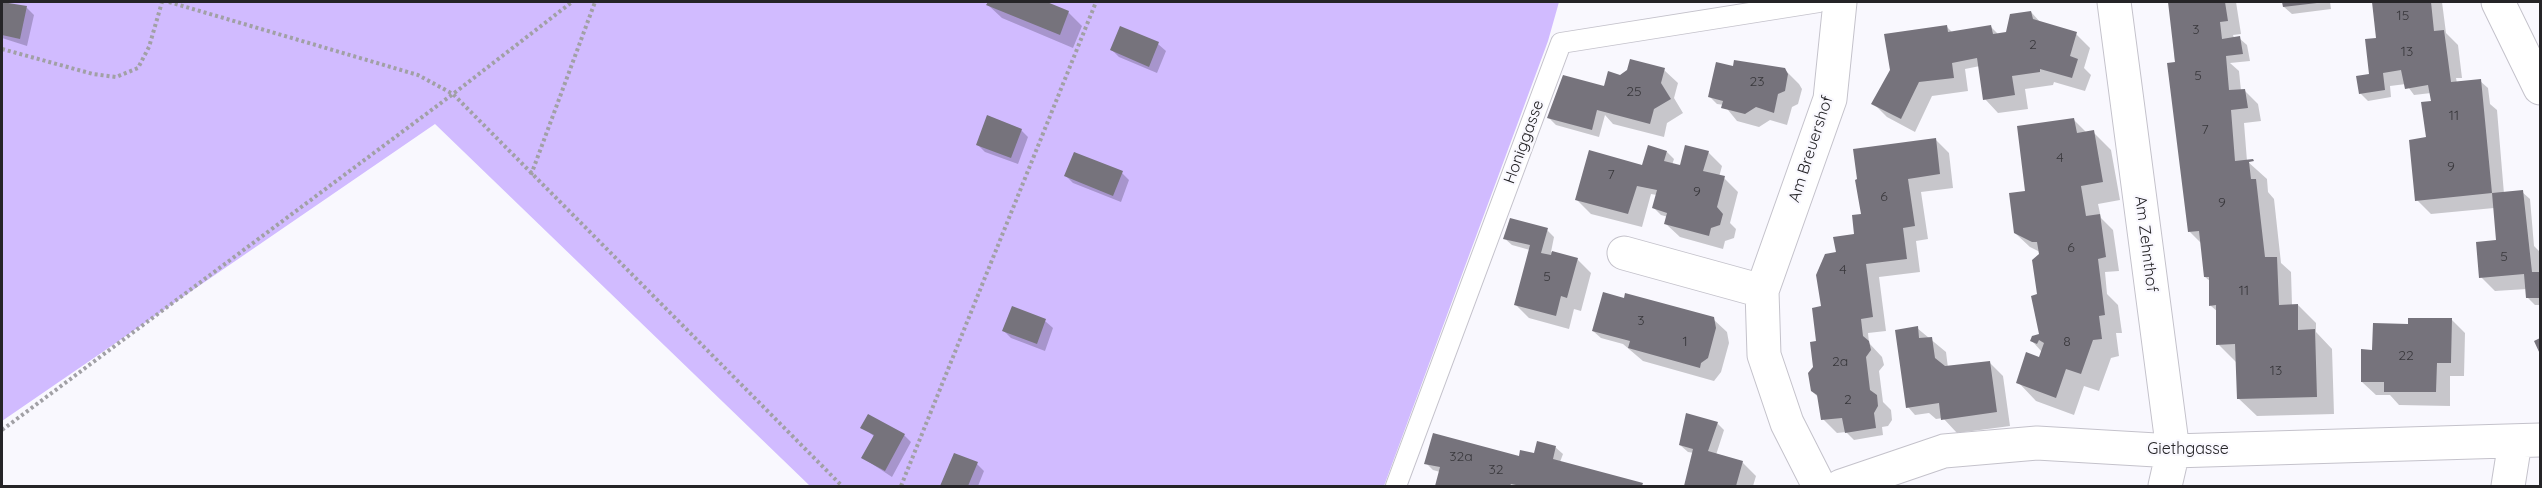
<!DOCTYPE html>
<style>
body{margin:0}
#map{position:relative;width:2542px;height:488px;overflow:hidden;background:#f9f8fe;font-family:Quicksand,sans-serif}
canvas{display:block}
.frame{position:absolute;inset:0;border:3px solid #252427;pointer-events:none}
</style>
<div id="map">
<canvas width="2542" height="488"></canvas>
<div class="frame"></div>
</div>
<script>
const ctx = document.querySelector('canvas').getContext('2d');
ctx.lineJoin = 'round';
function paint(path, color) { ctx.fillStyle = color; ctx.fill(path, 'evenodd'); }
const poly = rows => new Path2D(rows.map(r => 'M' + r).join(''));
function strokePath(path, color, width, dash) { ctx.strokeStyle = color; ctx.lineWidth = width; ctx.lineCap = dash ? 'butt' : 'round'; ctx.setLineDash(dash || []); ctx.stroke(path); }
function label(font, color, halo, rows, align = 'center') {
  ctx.font = font + ' Quicksand,sans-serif'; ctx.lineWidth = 4.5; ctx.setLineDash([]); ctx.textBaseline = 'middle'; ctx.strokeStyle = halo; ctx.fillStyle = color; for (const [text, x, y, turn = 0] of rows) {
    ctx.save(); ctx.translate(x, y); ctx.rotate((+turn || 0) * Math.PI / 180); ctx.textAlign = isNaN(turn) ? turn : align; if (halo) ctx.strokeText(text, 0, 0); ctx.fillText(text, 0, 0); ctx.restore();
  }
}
paint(poly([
 [2,2,1559,2,1548,41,1384,486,810,486,435,124,2,421]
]), '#d1bbff');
paint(poly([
 [3,2,27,8,34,15,27,46,2,38],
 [989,2,1043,2,1068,12,1082,26,1073,48,1002,18,988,5],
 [2170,2,2236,2,2241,34,2233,35,2234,38,2239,38,2247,45,2250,61,2230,63,2239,71,2241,91,2244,90,2258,104,2261,121,2244,123,2247,161,2267,179,2268,192,2274,199,2281,263,2291,272,2292,305,2298,305,2316,323,2316,332,2332,349,2334,414,2257,416,2238,398,2236,362,2218,344,2218,312,2211,306,2211,282,2205,277,2202,244,2189,231],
 [2284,2,2330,2,2331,9,2292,14,2284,7],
 [2373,2,2442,2,2446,33,2458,45,2462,78,2456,78,2457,83,2480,81,2488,88,2490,104,2497,110,2504,194,2522,192,2530,199,2534,246,2540,252,2540,305,2535,305,2528,298,2527,289,2495,291,2481,277,2499,241,2494,208,2431,214,2417,200,2432,102,2431,93,2414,95,2406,84,2390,86,2391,97,2368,101,2360,93,2373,75,2378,39],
 [2031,12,2041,23,2076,34,2090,48,2084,68,2091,75,2085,91,2054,82,2053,85,2025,89,2028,109,1998,113,1985,99,1980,66,1965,69,1968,91,1932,96,1915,132,1887,117,1873,103,1947,27,1953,33,1990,26,1998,34,2007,33],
 [1121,28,1158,44,1166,51,1157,73,1119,57,1112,50],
 [1733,68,1785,70,1799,84,1802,89,1798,104,1792,107,1787,125,1770,120,1759,127,1737,121,1724,105,1717,104,1710,97],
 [1664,70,1678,83,1674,98,1683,113,1667,123,1664,137,1613,124,1605,115,1599,137,1556,125,1549,118,1620,76],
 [2074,120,2087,133,2093,132,2111,150,2120,200,2098,204,2101,218,2113,230,2119,271,2105,272,2107,294,2118,305,2122,333,2116,333,2119,356,2111,358,2099,391,2084,386,2074,415,2036,401,2018,382,2040,359,2042,352,2032,341,2040,335,2040,252,2030,247,2015,233,2027,192],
 [1021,130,1028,137,1018,164,985,152,978,145],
 [1935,139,1949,153,1953,188,1921,192,1928,239,1916,241,1920,272,1879,277,1886,331,1868,333,1869,343,1882,357,1884,365,1879,371,1883,402,1891,410,1892,420,1888,426,1882,427,1883,435,1854,440,1846,432,1837,433,1823,419,1819,398,1812,391,1823,309,1837,253,1858,235,1862,215],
 [1667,152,1674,159,1672,165,1681,167,1708,152,1722,166,1719,177,1724,178,1738,192,1730,223,1736,229,1734,238,1725,241,1723,249,1680,237,1666,224,1668,217,1661,215,1654,208,1657,195,1651,194,1642,227,1591,214,1577,200],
 [1122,173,1129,180,1121,202,1073,183,1066,176],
 [1547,230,1554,237,1551,252,1577,259,1591,273,1581,311,1574,309,1569,329,1529,318,1516,305,1530,250,1512,245,1504,238],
 [1625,300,1713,319,1727,332,1729,343,1721,372,1714,381,1643,361,1623,344,1601,338,1593,331],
 [2452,320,2465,333,2464,376,2450,376,2450,406,2399,405,2390,395,2376,395,2362,382,2374,351],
 [1045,321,1053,328,1045,351,1011,338,1004,331],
 [1917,328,1946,352,1948,368,1989,362,2003,376,2010,426,1957,433,1943,418,1936,419,1929,413,1915,415,1908,407],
 [1717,423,1724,430,1716,455,1742,462,1756,476,1753,486,1685,486,1694,453,1688,452,1680,445],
 [862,427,904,435,911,442,892,477,863,458,875,437],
 [1555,447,1563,454,1560,462,1644,486,1436,486,1440,472,1433,470,1426,463,1520,457,1535,455],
 [954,455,977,464,984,471,978,486,941,486]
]), '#0003');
paint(poly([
 [2,2,27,6,20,39,2,35],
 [988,2,1047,2,1069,11,1060,35,986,5],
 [2168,2,2225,2,2228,21,2220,22,2222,39,2240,36,2243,54,2226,56,2229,90,2245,89,2248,108,2231,110,2235,161,2253,159,2254,161,2249,162,2251,179,2256,179,2265,257,2277,257,2279,305,2298,304,2298,330,2315,329,2317,397,2237,399,2235,344,2216,345,2216,305,2209,306,2209,277,2204,277,2199,231,2188,232,2167,63,2175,62],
 [2282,2,2317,2,2317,3,2283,7],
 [2372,2,2431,2,2434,31,2444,30,2451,82,2481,79,2492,193,2523,190,2532,272,2540,272,2540,298,2526,298,2524,274,2479,278,2476,242,2496,240,2492,193,2415,201,2409,140,2426,137,2421,102,2431,101,2428,85,2405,89,2401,70,2383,73,2385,90,2359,94,2356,76,2369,74,2365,39,2376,38],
 [2031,11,2033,19,2077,32,2070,56,2078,59,2072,78,2040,69,2040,72,2012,76,2015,95,1983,100,1977,58,1952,63,1954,78,1919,82,1901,119,1871,104,1890,70,1884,34,1947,25,1948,32,1991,25,1993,34,2006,32,2010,14],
 [1120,26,1159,42,1149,67,1110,50],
 [1630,59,1665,68,1661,83,1671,99,1654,109,1650,124,1597,110,1592,130,1547,118,1563,75,1604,86,1608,71,1620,75,1627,70],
 [1734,60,1785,68,1788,74,1785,91,1778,94,1774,113,1756,107,1745,114,1721,108,1723,101,1708,97,1716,62,1733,66],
 [987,115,1022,129,1011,158,976,145],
 [2074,118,2077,133,2094,130,2103,182,2081,186,2086,216,2100,214,2106,257,2098,259,2105,315,2099,316,2102,339,2093,340,2081,374,2066,369,2056,398,2016,383,2026,352,2039,357,2044,343,2039,340,2037,344,2030,341,2032,336,2039,334,2031,296,2037,294,2032,260,2039,254,2037,242,2032,242,2014,233,2009,193,2025,191,2017,126],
 [1936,138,1940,174,1908,179,1915,226,1903,228,1907,259,1866,264,1873,317,1861,319,1863,336,1869,341,1871,350,1866,357,1870,390,1877,395,1878,406,1874,413,1876,428,1845,433,1842,418,1821,420,1817,395,1811,391,1808,373,1813,367,1810,342,1816,341,1812,308,1821,306,1816,275,1825,254,1836,252,1833,237,1854,234,1852,215,1861,214,1855,180,1857,179,1853,149],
 [1648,145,1667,151,1664,161,1680,165,1685,145,1709,151,1703,171,1725,176,1717,207,1723,214,1720,225,1711,228,1709,236,1664,224,1667,213,1652,208,1657,190,1637,186,1628,214,1575,200,1589,150,1642,165],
 [1074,152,1123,171,1113,196,1064,176],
 [1510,218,1548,228,1541,253,1551,255,1552,251,1578,258,1567,298,1561,296,1556,316,1514,305,1530,245,1503,239],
 [1603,292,1624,298,1625,293,1714,317,1716,328,1708,358,1701,363,1700,368,1628,348,1630,341,1592,331],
 [1012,306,1046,319,1037,344,1002,331],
 [2408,318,2452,318,2451,363,2437,363,2436,392,2384,392,2384,382,2361,382,2361,349,2372,350,2373,323,2408,324],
 [1918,326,1919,338,1932,337,1935,358,1945,366,1990,361,1997,412,1941,420,1939,403,1906,408,1895,330],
 [2540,338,2540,354,2534,341],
 [1686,413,1718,422,1708,451,1743,461,1736,486,1684,486,1693,449,1679,445],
 [868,414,905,434,885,471,861,458,874,435,860,428],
 [1433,433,1519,456,1520,450,1534,453,1537,441,1556,446,1553,459,1643,483,1642,486,1521,486,1511,484,1510,486,1435,486,1440,467,1424,464],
 [954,453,978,462,968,486,940,486]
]), '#76737c');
const service = poly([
 [1396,486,1561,43,1819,2]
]);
const minor = poly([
 [2114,2,2173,451,2165,486],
 [2498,2,2540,88],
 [1624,253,1762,291],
 [1819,486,1787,423,1764,355,1762,291,1830,99,1840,2],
 [1841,486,1944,451,2037,443,2173,451,2540,440],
 [2508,486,2515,442]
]);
strokePath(service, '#c4c2cb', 22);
strokePath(minor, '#c4c2cb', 35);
strokePath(poly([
 [169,2,418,75,453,94,842,486],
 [2,49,93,74,116,77,138,68,149,47,162,2],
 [531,175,595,2],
 [2,430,453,94,572,2],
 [901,486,1096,2]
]), '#a1a0a5', 4, [3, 3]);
strokePath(service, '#fff', 20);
strokePath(minor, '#fff', 33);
label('14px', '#39383c', null, [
 ["15",2403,16],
 ["3",2196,30],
 ["2",2033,45],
 ["13",2407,52],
 ["5",2198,76],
 ["23",1757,82],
 ["25",1634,92],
 ["11",2454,116],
 ["7",2205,130],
 ["4",2060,158],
 ["9",2451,167],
 ["7",1611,175],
 ["9",1697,192],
 ["6",1884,197],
 ["9",2222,203],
 ["6",2071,248],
 ["5",2504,257],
 ["4",1843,270],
 ["5",1547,277],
 ["11",2244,291],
 ["3",1641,321],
 ["1",1685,342],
 ["8",2067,342],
 ["22",2406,356],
 ["2a",1840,362],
 ["13",2276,371],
 ["2",1848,400],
 ["32a",1461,457],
 ["32",1496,470]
]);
label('16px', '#252427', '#f9f8fe', [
 ["Honiggasse",1524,142,-70],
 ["Am Breuershof",1811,149,-72],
 ["Am Zehnthof",2146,244,83],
 ["Giethgasse",2188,449]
]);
</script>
